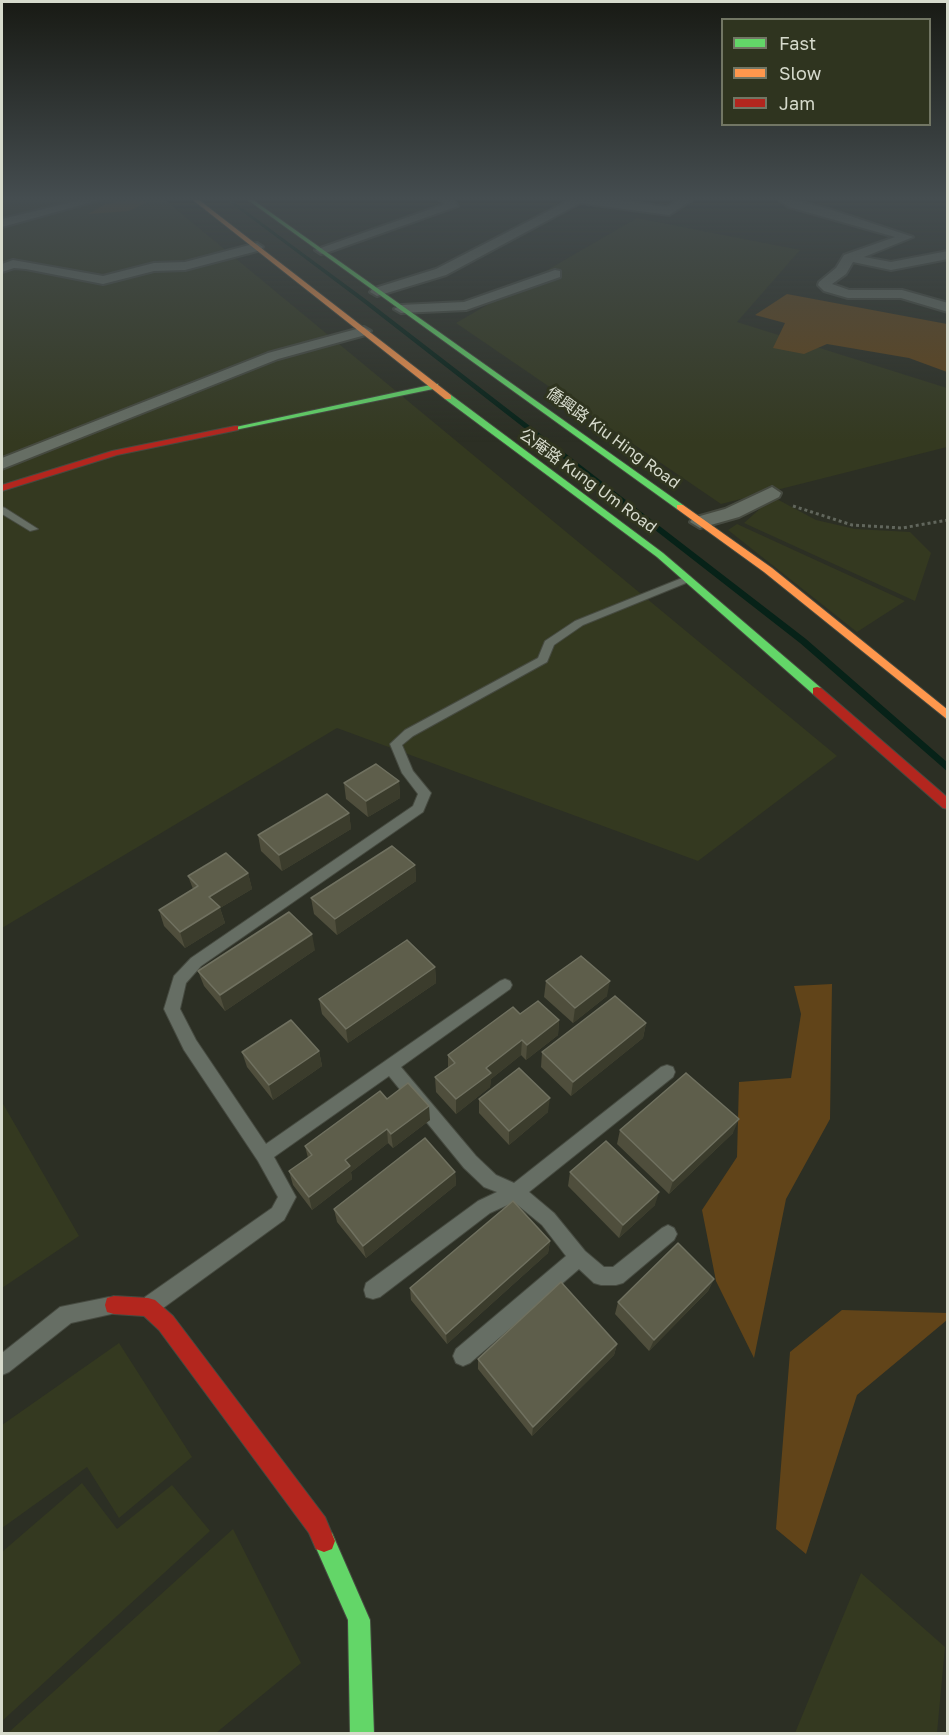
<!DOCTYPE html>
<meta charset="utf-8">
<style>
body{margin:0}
#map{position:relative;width:949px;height:1735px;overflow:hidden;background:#2c2f24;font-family:"Golos Text",sans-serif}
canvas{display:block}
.frame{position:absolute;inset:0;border:3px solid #d6dacc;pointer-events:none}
.legend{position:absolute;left:721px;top:18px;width:210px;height:108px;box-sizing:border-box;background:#2f341f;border:2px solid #727664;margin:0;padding:8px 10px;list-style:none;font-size:18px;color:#d6dacc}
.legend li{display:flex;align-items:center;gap:12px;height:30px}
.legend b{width:30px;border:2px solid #727664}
</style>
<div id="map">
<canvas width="949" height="1735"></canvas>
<div class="frame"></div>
<ul class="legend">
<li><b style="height:8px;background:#63d668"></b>Fast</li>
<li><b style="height:8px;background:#ff974d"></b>Slow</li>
<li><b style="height:8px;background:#b3261e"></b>Jam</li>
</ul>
</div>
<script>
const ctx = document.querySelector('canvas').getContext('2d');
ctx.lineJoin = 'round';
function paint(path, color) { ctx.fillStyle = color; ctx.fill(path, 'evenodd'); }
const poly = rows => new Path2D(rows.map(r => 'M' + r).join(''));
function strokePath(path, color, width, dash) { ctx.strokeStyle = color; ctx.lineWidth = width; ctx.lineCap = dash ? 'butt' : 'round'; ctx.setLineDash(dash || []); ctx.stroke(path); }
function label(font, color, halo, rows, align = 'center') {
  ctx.font = font + ' "Golos Text","Noto Sans TC",sans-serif'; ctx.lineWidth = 6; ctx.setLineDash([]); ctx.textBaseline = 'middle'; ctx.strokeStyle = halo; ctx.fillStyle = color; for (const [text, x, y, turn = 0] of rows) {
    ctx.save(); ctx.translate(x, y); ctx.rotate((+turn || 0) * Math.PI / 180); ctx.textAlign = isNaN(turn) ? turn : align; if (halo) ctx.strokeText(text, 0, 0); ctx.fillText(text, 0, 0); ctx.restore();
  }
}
paint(poly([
 [2,200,165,200,837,756,698,861,337,728,2,928],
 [637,218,800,250,737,322,947,388,947,447,721,504,456,323],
 [773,497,816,520,855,529,910,532,931,553,915,601,744,523],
 [737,524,905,601,857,632,728,530],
 [2,1102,79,1236,2,1288],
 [119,1343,192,1457,119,1518,87,1467,2,1528,2,1425],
 [82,1483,117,1529,172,1485,210,1531,2,1721,2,1552],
 [233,1529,301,1663,216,1733,8,1733],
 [861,1573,945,1647,937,1733,795,1733]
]), '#343920');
paint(poly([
 [130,200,149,201,129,211,88,214,106,204],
 [787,294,947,324,947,372,909,358,827,344,804,354,773,348,785,323,755,315],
 [832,984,830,1119,786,1199,754,1358,716,1281,702,1210,737,1157,739,1082,791,1078,801,1014,794,986],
 [842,1310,947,1313,947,1320,857,1395,806,1554,776,1529,790,1352]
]), '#614419');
paint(poly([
 [227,200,231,200,364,298,806,639,948,763,948,772,800,643,360,300,227,200]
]), '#072218');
const lane = poly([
 [2,507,5,508,38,529,30,531,2,514,2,507],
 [687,576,691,577,691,581,583,625,554,645,547,662,413,736,402,745,413,771,431,793,423,812,201,966,186,983,180,1009,196,1040,266,1144,500,981,505,979,510,981,512,985,510,989,401,1067,476,1156,496,1175,514,1183,661,1067,667,1065,673,1067,675,1072,673,1077,529,1192,554,1213,585,1251,604,1267,613,1267,662,1228,668,1225,674,1228,677,1234,674,1240,623,1283,616,1285,601,1285,594,1283,579,1269,470,1363,463,1366,456,1363,453,1356,456,1349,566,1256,542,1225,514,1202,490,1213,380,1297,373,1299,366,1297,364,1290,366,1283,478,1201,497,1192,484,1187,464,1168,389,1076,274,1157,296,1197,284,1220,159,1311,152,1313,145,1311,143,1304,145,1297,272,1208,278,1197,258,1161,184,1050,164,1009,174,976,191,958,413,806,418,794,402,773,390,744,405,730,538,658,545,641,575,621,687,576],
 [109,1297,116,1299,118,1306,116,1313,71,1323,9,1372,2,1375,2,1353,60,1307,109,1297]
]);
const street = poly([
 [81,200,99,200,2,227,2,219,81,200],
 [440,200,454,200,458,206,326,253,321,254,315,250,445,204,440,200],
 [570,200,615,200,667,207,679,200,692,200,669,215,580,203,446,275,377,296,370,292,372,289,436,269,570,200],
 [779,200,792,200,829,209,913,237,864,257,891,262,948,251,948,259,891,270,853,262,846,274,832,284,849,290,902,290,948,303,948,312,901,298,848,298,824,291,818,285,819,282,836,268,844,255,895,237,789,207,779,200],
 [257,243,263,247,261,250,185,270,154,271,103,284,26,269,14,268,2,272,2,264,13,260,103,276,154,263,185,262,257,243],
 [555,270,560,271,560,277,466,310,401,313,394,309,401,305,464,302,555,270],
 [364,327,371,331,369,334,278,359,2,469,2,458,268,353,364,327],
 [772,487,781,493,779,497,739,517,700,528,690,522,693,518,725,509,772,487]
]);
const fast = poly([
 [248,200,253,200,683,505,683,509,677,509,248,200],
 [435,384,438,384,438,388,235,430,231,428,435,384],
 [445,395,451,395,663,553,821,688,821,694,813,694,657,557,445,399,445,395],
 [324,1530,332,1533,370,1620,374,1734,350,1734,348,1620,313,1541,316,1533,324,1530]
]);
const slow = poly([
 [193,200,199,200,451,395,451,399,445,399,193,200],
 [677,505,683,505,772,568,948,710,948,720,764,572,677,509,677,505]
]);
const jam = poly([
 [235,426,238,426,238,430,117,455,2,491,2,485,112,451,235,426],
 [817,687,821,688,948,798,948,809,943,808,813,694,813,688,817,687],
 [114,1296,148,1298,155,1300,173,1316,325,1517,335,1541,332,1549,324,1552,316,1549,309,1533,159,1330,144,1316,114,1314,107,1312,105,1305,107,1298,114,1296]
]);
strokePath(lane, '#464a40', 2);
strokePath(street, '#464a40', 4);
strokePath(fast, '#464a40', 2);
strokePath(slow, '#464a40', 2);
strokePath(jam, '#464a40', 2);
strokePath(poly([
 [793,506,852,525,902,528,948,520]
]), '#61665c', 3, [3, 3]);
paint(lane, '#666e64');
paint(street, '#666e64');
paint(fast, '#63d668');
paint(slow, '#ff974d');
paint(jam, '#b3261e');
paint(poly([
 [399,781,400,798,368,817,346,799,344,783],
 [349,813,351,829,282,871,261,851,258,835],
 [415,865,416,881,337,935,314,914,311,898],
 [248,873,252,889,220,908,225,923,185,948,164,926,159,910,193,889,188,876],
 [315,950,225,1011,204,986,198,971],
 [435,967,436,983,348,1043,322,1014,319,999],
 [546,981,607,996,573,1023,544,997],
 [559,1020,558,1035,526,1060,521,1055,491,1079,490,1087,456,1114,436,1092,435,1077,448,1068,448,1055],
 [646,1023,643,1038,571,1096,541,1067,542,1052],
 [319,1051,322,1066,273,1100,247,1067,242,1052],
 [387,1099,430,1120,393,1148,388,1143,351,1172,352,1179,312,1210,293,1185,289,1171,308,1158,305,1146],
 [479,1099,548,1112,509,1145,479,1113],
 [620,1130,733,1133,669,1194,617,1144],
 [455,1172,456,1185,366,1258,337,1222,334,1209],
 [570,1172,655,1205,619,1238,568,1186],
 [550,1241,548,1253,447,1344,411,1300,410,1288],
 [714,1279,708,1291,649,1351,615,1314,618,1302],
 [617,1344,614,1355,532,1436,478,1369,478,1359]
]), '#4f4e3c');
paint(poly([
 [399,781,400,798,368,817,366,801],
 [349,813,351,829,282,871,279,855],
 [415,865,416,881,337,935,335,919],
 [248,873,252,889,220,908,225,923,185,948,180,932,209,897],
 [312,934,315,950,225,1011,220,995],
 [435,967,436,983,348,1043,346,1029],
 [610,981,607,996,573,1023,575,1008],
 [559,1020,558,1035,526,1060,527,1045],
 [646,1023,643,1038,571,1096,573,1082],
 [522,1040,521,1055,491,1079,490,1087,456,1114,456,1099,486,1068],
 [319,1051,322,1066,273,1100,269,1085],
 [550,1098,548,1112,509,1145,509,1131],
 [429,1106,430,1120,393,1148,391,1134],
 [739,1119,733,1133,669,1194,673,1181],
 [387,1129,388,1143,351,1172,352,1179,312,1210,309,1197,345,1160],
 [455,1172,456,1185,366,1258,363,1246],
 [659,1192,655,1205,619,1238,623,1225],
 [550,1241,548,1253,447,1344,446,1334],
 [714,1279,708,1291,649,1351,654,1340],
 [617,1344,614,1355,532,1436,533,1427]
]), '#3b3c2c');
const building = poly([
 [376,764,399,781,366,801,344,783,376,764],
 [327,794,349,813,279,855,258,835,327,794],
 [392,846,415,865,335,919,311,898,392,846],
 [226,853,248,873,209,897,220,907,180,932,159,910,198,886,188,876,226,853],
 [289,912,312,934,220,995,198,971,289,912],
 [407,940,435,967,346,1029,319,999,407,940],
 [581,956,610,981,575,1008,546,981,581,956],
 [615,996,646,1023,573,1082,542,1052,615,996],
 [538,1001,559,1020,527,1045,522,1040,486,1068,491,1073,456,1099,435,1077,455,1063,448,1055,513,1007,520,1014,538,1001],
 [291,1020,319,1051,269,1085,242,1052,291,1020],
 [519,1068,550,1098,509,1131,479,1099,519,1068],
 [686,1073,739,1119,673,1181,620,1130,686,1073],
 [408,1083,429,1106,391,1134,387,1129,345,1160,350,1166,309,1197,289,1171,312,1155,305,1146,380,1091,387,1099,408,1083],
 [425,1138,455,1172,363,1246,334,1209,425,1138],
 [606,1141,659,1192,623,1225,570,1172,606,1141],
 [513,1201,550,1241,446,1334,410,1288,513,1201],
 [678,1243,714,1279,654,1340,618,1302,678,1243],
 [561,1282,617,1344,533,1427,478,1359,561,1282]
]);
paint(building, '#5e5e4b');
strokePath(building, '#707160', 1.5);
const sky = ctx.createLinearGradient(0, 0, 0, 442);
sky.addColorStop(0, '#181a14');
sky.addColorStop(0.45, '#454d50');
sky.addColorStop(1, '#454d5000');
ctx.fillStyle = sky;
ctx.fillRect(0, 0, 949, 442);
label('16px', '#d6dacc', '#2f341f', [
 ["僑興路 Kiu Hing Road",613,438,36],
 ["公庵路 Kung Um Road",588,481,36]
]);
</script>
